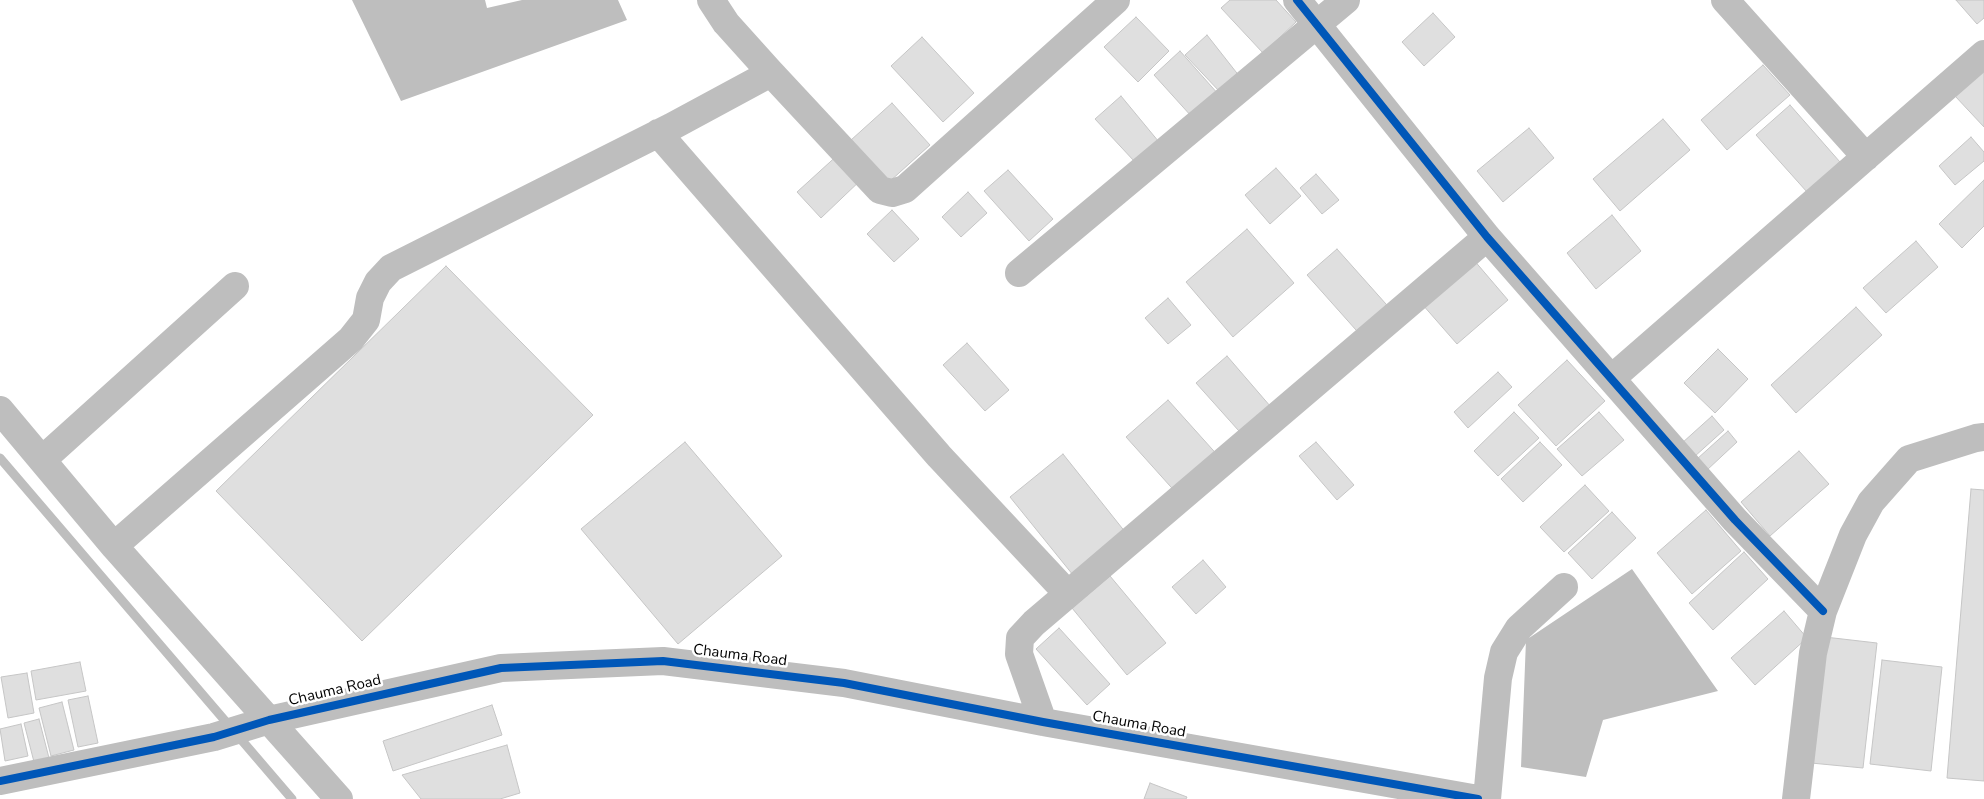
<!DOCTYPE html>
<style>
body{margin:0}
canvas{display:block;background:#fff}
</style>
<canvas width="1984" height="799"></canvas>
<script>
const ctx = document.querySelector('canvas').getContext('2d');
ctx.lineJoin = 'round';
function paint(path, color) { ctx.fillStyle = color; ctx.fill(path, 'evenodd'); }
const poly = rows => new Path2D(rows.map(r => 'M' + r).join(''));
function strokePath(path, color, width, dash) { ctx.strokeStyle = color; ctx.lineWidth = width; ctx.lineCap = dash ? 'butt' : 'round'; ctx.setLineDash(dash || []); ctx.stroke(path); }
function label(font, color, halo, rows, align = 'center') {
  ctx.font = font + ' "Nunito Sans",sans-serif'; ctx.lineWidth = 5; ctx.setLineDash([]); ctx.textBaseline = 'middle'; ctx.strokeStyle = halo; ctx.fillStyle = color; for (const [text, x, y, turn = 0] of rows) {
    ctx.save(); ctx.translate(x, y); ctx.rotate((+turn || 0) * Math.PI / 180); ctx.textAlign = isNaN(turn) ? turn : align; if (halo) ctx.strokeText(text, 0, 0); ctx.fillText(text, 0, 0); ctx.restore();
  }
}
paint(poly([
 [352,0,485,0,487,8,522,0,618,0,627,20,401,101],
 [1632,569,1718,691,1603,720,1586,777,1521,767,1526,640]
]), '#bebebe');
strokePath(poly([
 [0,458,292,799]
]), '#bebebe', 9);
const building = poly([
 [1230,0,1276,0,1296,22,1263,53,1221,8,1230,0],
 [1956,0,1984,0,1984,18,1977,24,1956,0],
 [1433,13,1455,37,1424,66,1402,42,1433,13],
 [1136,17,1169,51,1138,82,1104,47,1136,17],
 [1207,35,1240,77,1220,92,1185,55,1207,35],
 [922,37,974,93,943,122,891,66,922,37],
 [1180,51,1219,95,1192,117,1154,75,1180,51],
 [1763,65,1790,95,1727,150,1701,120,1763,65],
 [1984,69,1984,127,1955,96,1984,69],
 [1121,96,1159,142,1134,161,1095,119,1121,96],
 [892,103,930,145,889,182,851,140,892,103],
 [1790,105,1840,162,1807,192,1756,135,1790,105],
 [1663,119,1690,150,1620,211,1593,179,1663,119],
 [1529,128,1554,158,1503,202,1477,171,1529,128],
 [1971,137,1984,152,1984,161,1955,185,1939,166,1971,137],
 [841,152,864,177,821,218,797,192,841,152],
 [1276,168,1301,196,1270,224,1245,195,1276,168],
 [1008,170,1053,219,1029,241,984,191,1008,170],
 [1316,174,1339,200,1322,214,1300,188,1316,174],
 [1984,180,1984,226,1962,248,1939,224,1984,180],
 [968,192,987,213,961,237,942,217,968,192],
 [892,210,919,239,894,262,867,234,892,210],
 [1612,215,1641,251,1596,289,1567,253,1612,215],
 [1247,229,1294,283,1233,337,1186,282,1247,229],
 [1916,241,1938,267,1886,313,1863,288,1916,241],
 [1337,249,1394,313,1364,339,1307,275,1337,249],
 [1473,259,1508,300,1457,344,1422,304,1473,259],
 [446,266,593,415,362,641,216,491,446,266],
 [1168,298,1191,325,1168,344,1145,318,1168,298],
 [1856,307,1882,335,1796,413,1771,385,1856,307],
 [967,343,1009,390,985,411,943,365,967,343],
 [1718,349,1748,379,1715,413,1684,383,1718,349],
 [1227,356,1277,414,1247,440,1196,383,1227,356],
 [1567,360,1605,401,1556,446,1518,405,1567,360],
 [1498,372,1512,387,1468,428,1454,412,1498,372],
 [1168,400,1221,459,1179,496,1126,437,1168,400],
 [1514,412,1539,438,1498,476,1474,451,1514,412],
 [1599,412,1624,440,1582,476,1557,449,1599,412],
 [1712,416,1724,430,1694,457,1682,443,1712,416],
 [1728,431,1737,442,1707,470,1697,459,1728,431],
 [685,442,782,556,678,644,581,529,685,442],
 [1316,442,1354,485,1337,500,1299,456,1316,442],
 [1540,442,1562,465,1523,502,1501,479,1540,442],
 [1799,451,1829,484,1770,536,1741,502,1799,451],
 [1063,454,1126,533,1073,575,1010,497,1063,454],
 [1585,485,1609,511,1564,552,1540,527,1585,485],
 [1971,489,1984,490,1984,781,1947,778,1971,489],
 [1706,510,1741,551,1692,594,1657,553,1706,510],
 [1612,512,1636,538,1592,579,1568,553,1612,512],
 [1744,552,1768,579,1713,630,1689,603,1744,552],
 [1203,560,1226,587,1196,614,1172,587,1203,560],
 [1110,576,1166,643,1127,675,1072,608,1110,576],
 [1784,611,1807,638,1755,685,1731,658,1784,611],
 [1059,628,1110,684,1087,705,1036,649,1059,628],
 [1825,637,1877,643,1863,768,1811,763,1825,637],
 [1882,660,1942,667,1931,771,1870,764,1882,660],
 [80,662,86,691,36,700,31,671,80,662],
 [27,673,34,713,8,718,1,677,27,673],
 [88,696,98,743,78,747,68,700,88,696],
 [62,702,74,750,51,756,39,708,62,702],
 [492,705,502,735,393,771,383,741,492,705],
 [39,719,49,758,34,762,24,723,39,719],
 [21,724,28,756,5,761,0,729,21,724],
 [507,745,520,793,500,799,421,799,402,775,507,745],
 [1150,783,1187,797,1186,799,1144,799,1150,783]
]);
paint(building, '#dfdfdf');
strokePath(building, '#c6c6c6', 1);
strokePath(poly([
 [1297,0,1487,237,1735,520,1823,611],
 [1725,0,1866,157],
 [771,73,880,190,892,193,905,189,1116,0],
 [658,133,939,456,1068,594],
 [1019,273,1346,0],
 [1612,378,1984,54],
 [0,410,114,546,339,799],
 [42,460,235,286],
 [114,546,351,339,366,320,370,298,378,282,391,268,671,127,771,73,726,23,711,0],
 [1043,722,1019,654,1020,638,1034,623,1487,237],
 [0,781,214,737,269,720,501,668,663,661,844,683,1043,722,1478,799],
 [1487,799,1498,678,1504,652,1519,628,1564,587],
 [1796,799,1813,653,1823,611,1853,535,1871,502,1909,459,1976,438,1984,437]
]), '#bebebe', 28);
strokePath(poly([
 [1297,0,1487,237,1735,520,1823,611],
 [0,781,214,737,269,720,501,668,663,661,844,683,1043,722,1478,799]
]), '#0057b8', 8);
label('15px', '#000', '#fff', [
 ["Chauma Road",740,656,7],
 ["Chauma Road",335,691,-13],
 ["Chauma Road",1139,725,10]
]);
</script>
